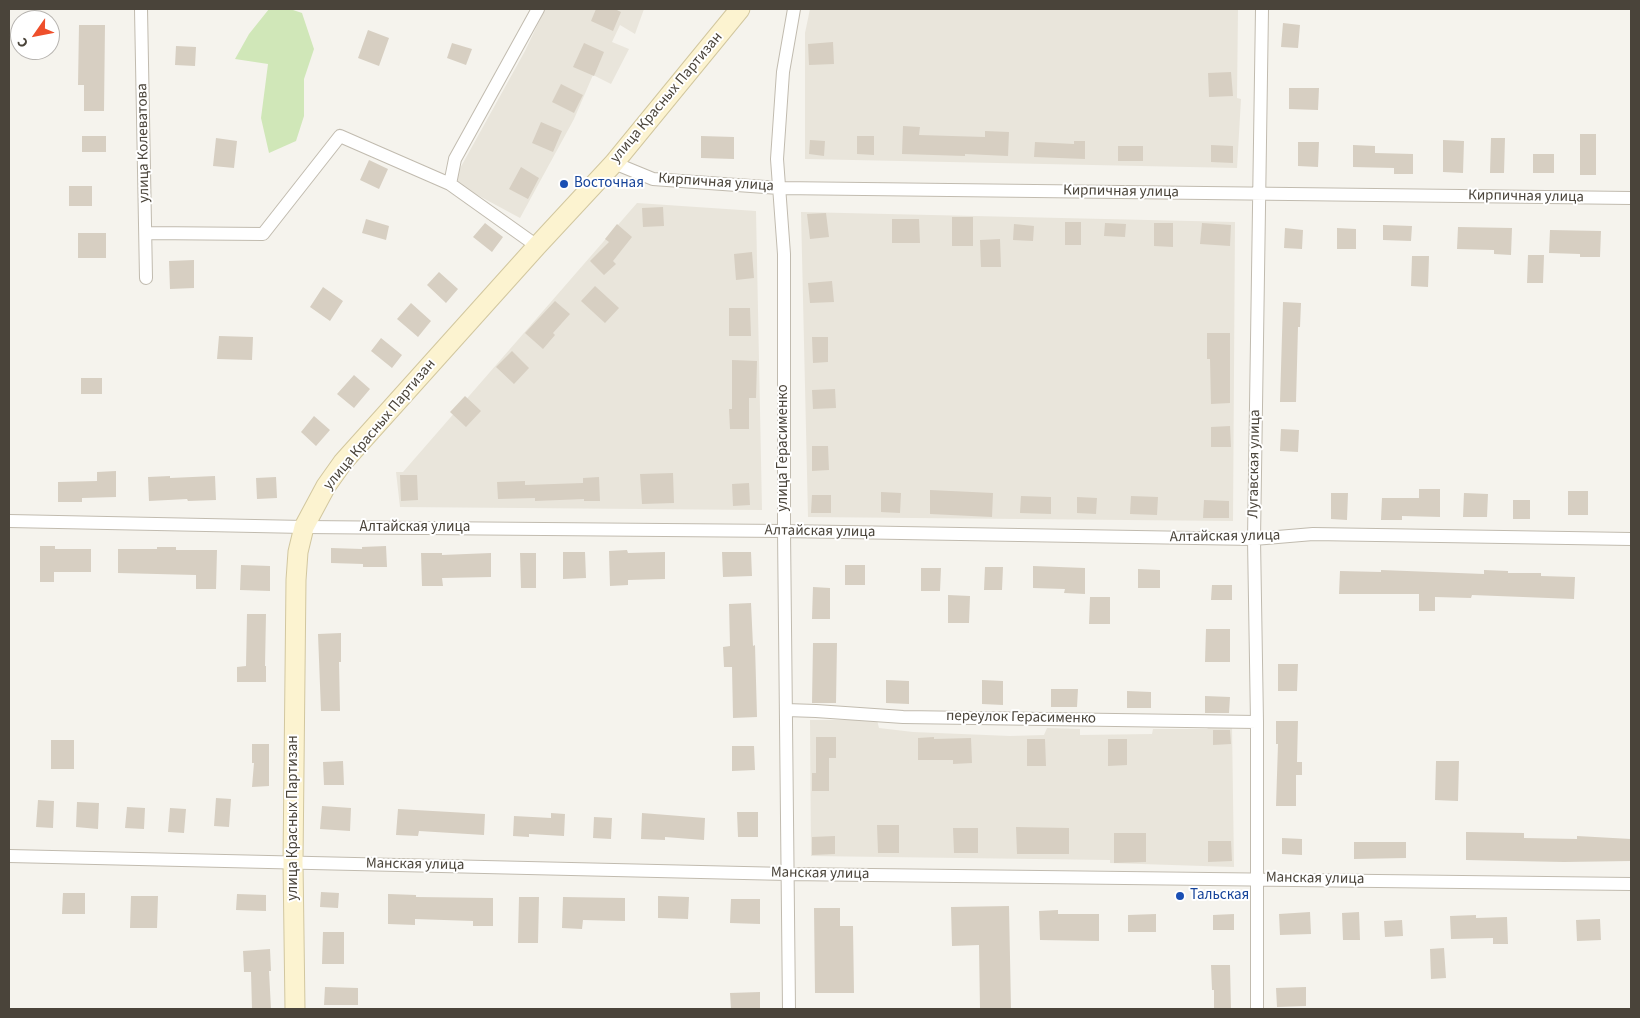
<!DOCTYPE html>
<meta charset="utf-8">
<style>
body{margin:0}
#map{position:relative;width:1640px;height:1018px;overflow:hidden;background:#f5f3ed;font-family:"Source Sans 3",sans-serif}
canvas{display:block}
.frame{position:absolute;inset:0;border:10px solid #4a443a;pointer-events:none}
.north{position:absolute;left:10px;top:10px;width:50px;height:50px;box-sizing:border-box;background:#fff;border:1px solid #b7b4b0;border-radius:50%;rotate:237deg;font-size:14px;font-weight:700;line-height:20px;text-align:center;color:#4a443a}
.north::after{content:'';display:block;margin:auto;width:18px;height:22px;background:#ee4f2b;clip-path:polygon(50% 0,100% 100%,50% 72%,0 100%)}
</style>
<div id="map">
<canvas width="1640" height="1018"></canvas>
<div class="frame"></div>
<div class="north">С</div>
</div>
<script>
const ctx = document.querySelector('canvas').getContext('2d');
ctx.lineJoin = 'round';
function paint(path, color) { ctx.fillStyle = color; ctx.fill(path, 'evenodd'); }
const poly = rows => new Path2D(rows.map(r => 'M' + r).join(''));
function strokePath(path, color, width, dash) { ctx.strokeStyle = color; ctx.lineWidth = width; ctx.lineCap = dash ? 'butt' : 'round'; ctx.setLineDash(dash || []); ctx.stroke(path); }
function label(font, color, halo, rows, align = 'center') {
  ctx.font = font + ' "Source Sans 3",sans-serif'; ctx.lineWidth = 4; ctx.setLineDash([]); ctx.textBaseline = 'middle'; ctx.strokeStyle = halo; ctx.fillStyle = color; for (const [text, x, y, turn = 0] of rows) {
    ctx.save(); ctx.translate(x, y); ctx.rotate((+turn || 0) * Math.PI / 180); ctx.textAlign = isNaN(turn) ? turn : align; if (halo) ctx.strokeText(text, 0, 0); ctx.fillText(text, 0, 0); ctx.restore();
  }
}
paint(poly([
 [545,9,644,9,635,34,620,25,612,42,629,49,611,84,593,75,574,119,520,218,457,184,458,172,525,51],
 [810,9,1238,9,1237,98,1241,99,1237,168,805,159,805,33],
 [637,203,756,211,762,510,400,507,396,472,403,472],
 [801,212,1235,222,1233,521,808,517],
 [810,720,877,720,879,728,913,732,1010,736,1044,735,1047,728,1080,729,1080,735,1152,734,1153,729,1207,729,1209,727,1232,726,1234,867,1110,863,1110,860,811,856]
]), '#e9e5db');
paint(poly([
 [269,9,290,9,302,13,314,49,304,79,304,116,296,141,269,153,261,118,268,64,235,59,249,34]
]), '#d0e7b8');
paint(poly([
 [596,9,615,9,621,12,613,31,591,21],
 [1283,23,1300,25,1298,48,1281,47],
 [79,25,105,25,104,111,84,111,84,85,78,85],
 [368,30,389,38,379,66,358,58],
 [833,42,834,64,809,65,808,44],
 [452,43,472,49,466,65,447,58],
 [584,43,604,52,594,76,573,67],
 [176,46,196,47,195,66,175,65],
 [1231,72,1233,96,1209,97,1208,73],
 [561,84,583,95,574,113,552,102],
 [1289,88,1319,88,1318,110,1289,109],
 [541,122,562,131,553,152,532,143],
 [903,126,920,127,919,135,985,137,985,131,1009,132,1008,156,965,154,965,156,902,154],
 [1580,134,1596,134,1596,175,1580,175],
 [82,136,106,136,106,152,82,152],
 [701,136,734,137,734,159,701,158],
 [857,136,874,136,874,155,857,154],
 [216,138,237,141,234,168,213,166],
 [1491,138,1505,138,1504,173,1490,173],
 [810,140,825,141,824,156,809,154],
 [1443,140,1464,141,1463,173,1443,172],
 [1074,141,1085,141,1085,159,1034,157,1035,142,1074,144],
 [1298,142,1319,142,1318,167,1298,166],
 [1211,145,1233,146,1233,163,1211,162],
 [1353,145,1375,146,1375,153,1413,154,1413,174,1394,174,1394,168,1353,167],
 [1118,146,1143,146,1143,161,1118,161],
 [1533,154,1554,154,1554,173,1533,173],
 [369,160,388,169,379,189,360,180],
 [521,167,539,178,528,199,509,189],
 [69,186,92,186,92,206,69,206],
 [663,207,664,226,643,227,642,208],
 [826,213,829,237,810,239,807,214],
 [952,217,973,217,973,246,952,246],
 [366,219,389,226,386,240,362,233],
 [892,219,919,219,920,243,892,243],
 [1065,222,1081,222,1081,245,1065,245],
 [485,223,503,237,492,252,473,237],
 [1105,223,1126,224,1125,237,1104,236],
 [1154,223,1173,223,1173,247,1154,246],
 [1202,223,1231,225,1230,246,1200,244],
 [617,224,632,237,613,261,616,264,604,275,590,261,609,242,605,239],
 [1014,224,1034,226,1033,241,1013,240],
 [1383,225,1412,226,1411,241,1383,240],
 [1458,227,1512,228,1511,255,1494,254,1494,250,1457,249],
 [1285,228,1303,230,1302,249,1284,248],
 [1337,228,1356,229,1356,249,1337,249],
 [1550,230,1601,231,1600,257,1580,257,1580,254,1549,253],
 [78,233,106,233,106,258,78,258],
 [1000,239,1001,267,981,267,980,240],
 [752,252,754,278,736,280,734,254],
 [1528,255,1544,255,1543,283,1527,283],
 [1412,256,1429,256,1428,287,1411,286],
 [194,260,194,288,170,289,169,261],
 [439,272,458,289,446,303,427,285],
 [832,281,834,302,810,303,808,283],
 [595,286,619,308,605,323,581,301],
 [323,287,343,301,330,321,310,307],
 [555,301,570,314,553,333,555,335,543,349,525,333],
 [1283,302,1301,303,1300,327,1298,327,1296,402,1280,402],
 [411,303,431,321,418,337,397,319],
 [729,308,750,308,751,336,729,336],
 [1207,333,1230,333,1230,403,1211,404,1210,359,1207,359],
 [219,336,253,337,252,360,217,359],
 [812,337,828,337,828,362,813,363],
 [381,338,402,355,392,368,371,351],
 [512,351,529,368,514,384,496,367],
 [732,360,757,361,756,398,749,398,749,429,730,429,729,409,732,409],
 [354,375,370,389,354,408,337,394],
 [81,378,102,378,102,394,81,394],
 [835,389,836,408,813,409,812,390],
 [465,396,481,411,466,427,450,412],
 [314,416,330,430,316,446,301,432],
 [1230,426,1231,447,1211,447,1211,427],
 [1281,429,1299,430,1298,452,1280,451],
 [812,446,828,446,829,470,812,471],
 [116,471,116,497,82,498,82,502,58,502,58,482,97,481,97,472],
 [673,473,674,503,642,504,640,474],
 [400,475,417,475,418,500,401,501],
 [170,476,170,478,215,476,216,500,188,501,187,499,149,501,148,477],
 [276,477,277,498,257,499,256,478],
 [599,477,600,501,584,501,584,499,535,501,535,498,498,499,497,482,525,481,525,485,583,483,583,478],
 [749,483,750,505,733,506,732,484],
 [1419,489,1440,489,1440,517,1402,516,1402,520,1381,520,1382,498,1419,498],
 [930,490,993,493,992,517,930,514],
 [1568,491,1588,491,1588,515,1568,515],
 [881,492,901,493,900,513,881,512],
 [1331,493,1348,493,1347,520,1331,519],
 [1464,493,1488,494,1487,517,1463,517],
 [812,495,831,495,831,513,811,513],
 [1021,496,1051,497,1051,514,1020,513],
 [1131,496,1158,497,1157,515,1130,514],
 [1077,497,1097,498,1096,514,1077,513],
 [1204,500,1229,501,1229,518,1203,518],
 [1513,500,1530,500,1530,519,1513,519],
 [40,546,55,546,55,549,91,549,91,572,54,572,54,582,40,582],
 [386,546,387,567,363,567,363,564,331,563,331,548,362,549,362,547],
 [157,547,176,547,176,550,217,550,216,589,196,589,196,575,118,573,118,549,157,549],
 [627,550,628,553,665,552,665,579,628,580,628,585,610,586,609,551],
 [563,552,585,552,586,578,563,579],
 [722,552,751,552,752,576,723,577],
 [421,553,442,553,442,555,491,553,491,577,442,578,443,586,422,586],
 [520,553,536,553,536,588,521,588],
 [241,565,270,566,270,591,240,590],
 [845,565,865,565,865,585,845,585],
 [1033,566,1085,568,1085,594,1064,593,1065,589,1033,588],
 [985,567,1003,567,1002,590,984,590],
 [921,568,941,568,940,591,921,591],
 [1138,569,1160,570,1160,588,1138,588],
 [1381,570,1484,574,1484,570,1508,571,1508,573,1541,573,1541,576,1575,577,1574,599,1472,595,1471,598,1435,597,1435,611,1419,611,1419,594,1339,594,1340,571,1381,572],
 [1212,585,1232,585,1232,600,1211,600],
 [813,587,830,588,830,619,812,619],
 [948,595,970,596,969,623,948,623],
 [1090,597,1110,597,1110,624,1089,624],
 [751,603,753,646,755,645,757,717,733,718,732,667,724,667,723,647,730,646,729,604],
 [247,614,266,614,265,666,266,666,266,682,237,682,237,667,246,666],
 [1206,629,1230,629,1230,662,1205,662],
 [341,633,341,662,339,662,340,711,321,711,318,634],
 [813,643,837,643,836,703,812,703],
 [1278,664,1298,664,1297,691,1278,691],
 [886,680,909,681,909,704,886,703],
 [982,680,1003,681,1003,705,982,704],
 [1051,689,1078,689,1077,707,1051,707],
 [1127,691,1151,692,1151,708,1127,708],
 [1205,696,1230,697,1229,713,1205,713],
 [1276,721,1298,721,1297,762,1302,762,1302,775,1296,775,1296,806,1276,806,1278,744,1276,744],
 [1213,730,1230,730,1231,744,1213,745],
 [816,737,836,737,836,758,829,758,829,791,812,791,812,773,816,773],
 [934,737,934,739,971,738,972,763,953,764,953,760,918,760,918,738],
 [1027,739,1045,739,1046,766,1027,766],
 [1108,739,1127,739,1127,765,1108,766],
 [51,740,74,740,74,769,51,769],
 [252,744,269,744,269,786,252,787,254,763,252,763],
 [732,746,754,746,755,770,732,771],
 [343,761,344,785,324,785,323,762],
 [1436,761,1459,761,1458,801,1435,800],
 [216,798,231,799,229,827,214,826],
 [38,800,54,801,53,828,36,827],
 [77,802,99,803,98,829,76,827],
 [322,806,351,808,350,831,320,829],
 [127,807,145,808,144,829,125,828],
 [170,808,186,809,184,833,168,832],
 [398,809,485,814,484,835,419,831,418,836,396,835],
 [737,812,758,812,758,837,738,837],
 [551,813,565,814,564,836,529,834,529,837,513,836,514,816,551,818],
 [642,813,705,818,704,840,665,837,665,840,641,839],
 [594,817,612,818,611,839,593,838],
 [877,825,899,825,899,853,878,853],
 [1016,827,1069,828,1069,854,1017,854],
 [953,828,978,828,978,853,954,853],
 [1466,832,1524,833,1524,838,1577,839,1577,836,1631,839,1631,861,1564,862,1466,860],
 [1114,833,1146,833,1146,862,1114,863],
 [835,836,835,854,812,855,812,837],
 [1282,838,1302,839,1302,855,1282,854],
 [1208,841,1231,841,1232,861,1208,862],
 [1354,842,1406,842,1406,858,1354,859],
 [321,892,339,893,338,908,320,907],
 [63,893,85,893,85,914,62,914],
 [237,894,266,895,266,911,236,910],
 [388,894,416,895,416,897,493,898,493,926,473,926,473,921,415,919,415,925,388,924],
 [131,896,158,896,157,928,130,928],
 [658,896,689,897,688,919,658,918],
 [519,897,539,897,538,943,518,943],
 [563,897,625,898,625,921,583,920,582,929,562,928],
 [731,899,760,899,760,924,730,923],
 [1009,906,1011,1009,980,1009,979,945,952,946,951,907],
 [814,908,840,908,840,926,853,926,854,993,815,993],
 [1058,910,1058,914,1099,914,1099,941,1040,940,1039,911],
 [1310,912,1311,934,1280,935,1279,914],
 [1359,912,1360,940,1343,940,1342,913],
 [1156,914,1156,932,1128,932,1128,915],
 [1234,914,1234,930,1213,930,1213,915],
 [1476,915,1476,918,1507,917,1508,944,1493,944,1493,938,1451,939,1450,916],
 [1600,919,1601,940,1577,941,1576,920],
 [1402,920,1403,936,1385,937,1384,921],
 [323,932,344,932,344,964,322,964],
 [1444,948,1446,978,1431,979,1430,949],
 [270,949,271,971,269,971,271,1009,252,1009,251,972,244,972,243,951],
 [1211,965,1230,965,1231,1009,1214,1009,1214,990,1212,990],
 [325,987,358,988,358,1005,324,1005],
 [1306,987,1306,1006,1277,1007,1276,988],
 [760,992,760,1009,731,1009,730,993]
]), '#d7cfc2');
const minor = poly([
 [141,9,146,278],
 [614,163,653,179,779,188,1631,198],
 [450,184,455,159,538,9],
 [146,233,263,234,340,136,450,184,537,246],
 [9,521,304,527,784,531,1254,539,1313,534,1631,539],
 [786,710,816,711,903,717,1257,722],
 [9,856,787,874,1631,884],
 [789,1009,784,531,784,254,777,159,783,72,794,9],
 [1257,1009,1257,722,1254,539,1262,9]
]);
const secondary = poly([
 [295,1009,293,862,296,580,298,552,304,527,326,486,343,462,537,246,614,163,740,9]
]);
strokePath(minor, '#c1bbaf', 14);
strokePath(secondary, '#d2c79f', 21);
strokePath(minor, '#fff', 12);
strokePath(secondary, '#fcf3d0', 19);
for (const [x, y, r, color] of [
 [564,184,5,"#1a4fb4"],
 [1180,896,5,"#1a4fb4"]
]) { const dot = new Path2D(); dot.arc(x, y, r, 0, 2 * Math.PI); ctx.fillStyle = color; ctx.fill(dot); strokePath(dot, '#fff', 2); }
label('15px', '#4a443a', '#fff', [
 ["улица Красных Партизан",667,98,-50],
 ["улица Колеватова",144,143,-91],
 ["Кирпичная улица",716,183,4],
 ["Кирпичная улица",1121,192,1],
 ["Кирпичная улица",1526,197,1],
 ["улица Красных Партизан",380,425,-50],
 ["улица Герасименко",784,448,-90],
 ["Лугавская улица",1255,464,-89],
 ["Алтайская улица",415,528],
 ["Алтайская улица",820,532,1],
 ["Алтайская улица",1225,537,-1],
 ["переулок Герасименко",1021,718,1],
 ["улица Красных Партизан",294,818,-90],
 ["Манская улица",415,865,1],
 ["Манская улица",820,874,1],
 ["Манская улица",1315,879,1]
]);
label('15px', '#164399', '#fff', [
 ["Восточная",574,184],
 ["Тальская",1190,896]
], 'left');
</script>
